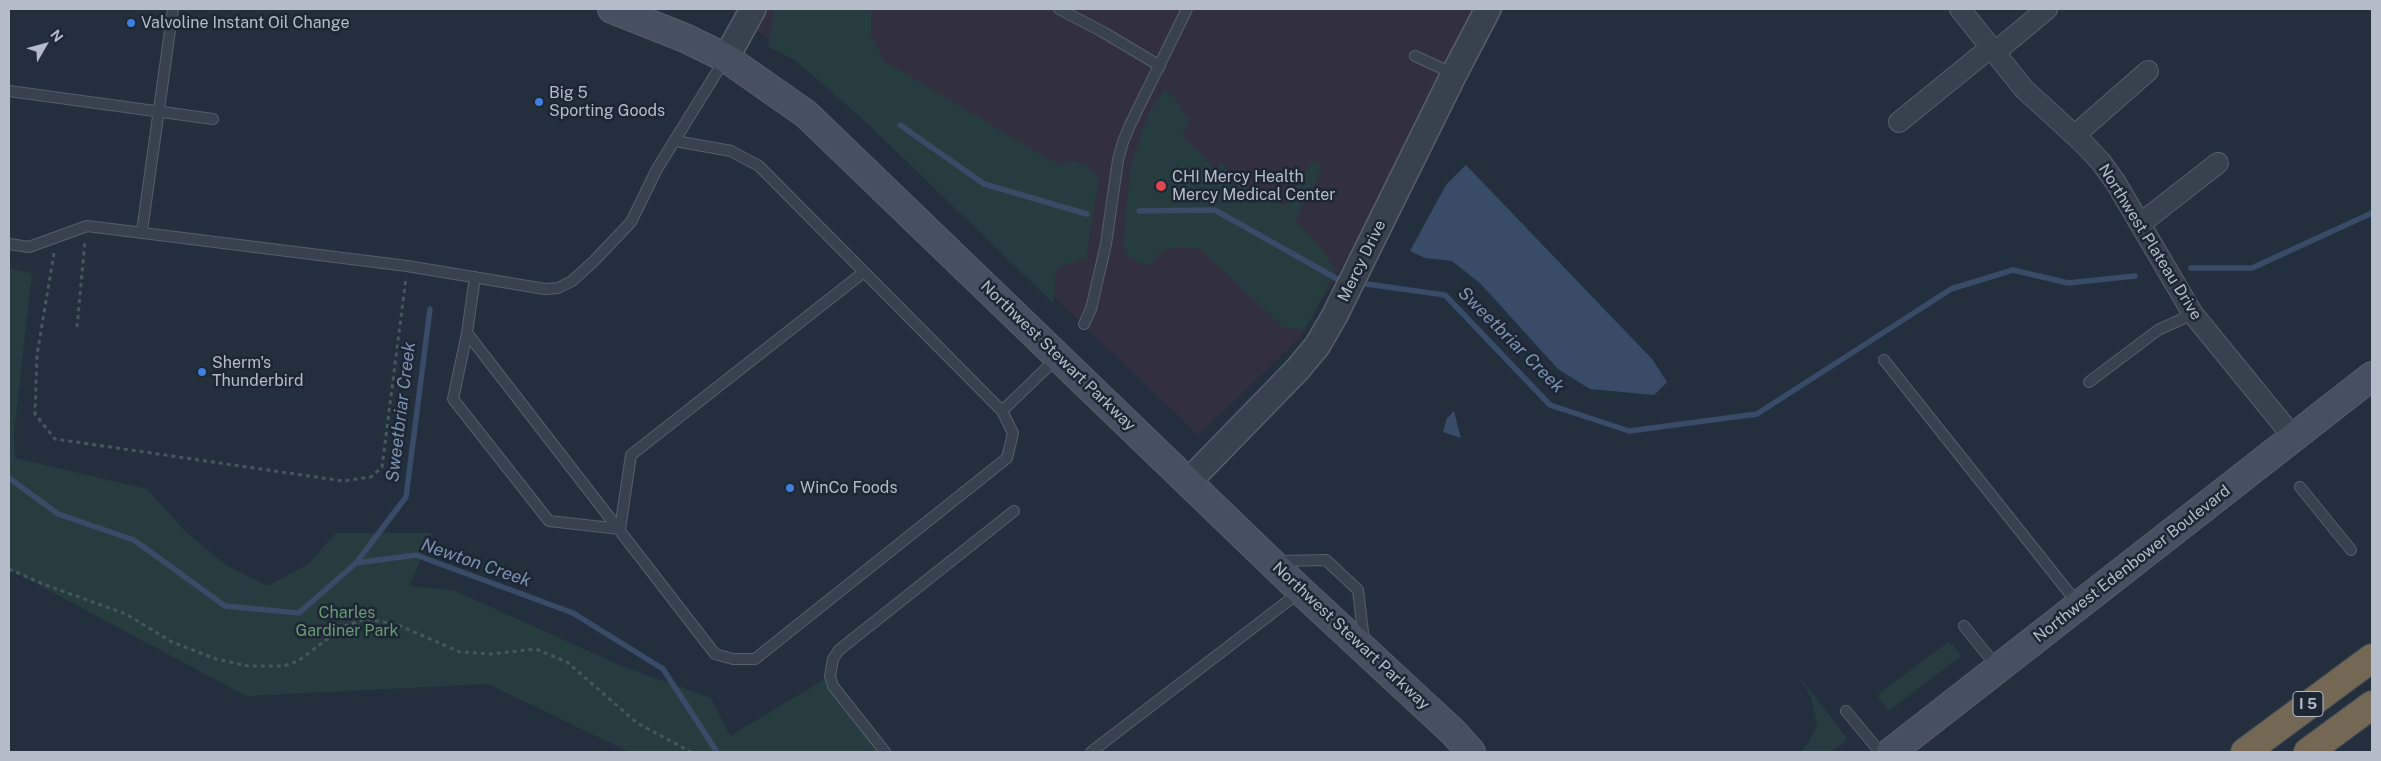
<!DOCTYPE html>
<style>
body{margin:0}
#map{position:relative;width:2381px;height:761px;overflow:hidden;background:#242f3e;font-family:"Public Sans",sans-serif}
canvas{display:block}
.frame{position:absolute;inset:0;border:10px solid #b4bcc9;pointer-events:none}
.north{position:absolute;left:20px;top:20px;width:50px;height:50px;-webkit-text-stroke:4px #1d2633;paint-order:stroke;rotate:52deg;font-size:14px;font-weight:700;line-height:20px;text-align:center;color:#b4bcc9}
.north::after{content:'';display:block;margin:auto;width:18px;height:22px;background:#b4bcc9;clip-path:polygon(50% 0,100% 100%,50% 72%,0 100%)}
</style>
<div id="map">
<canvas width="2381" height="761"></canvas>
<div class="frame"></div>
<div class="north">N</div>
</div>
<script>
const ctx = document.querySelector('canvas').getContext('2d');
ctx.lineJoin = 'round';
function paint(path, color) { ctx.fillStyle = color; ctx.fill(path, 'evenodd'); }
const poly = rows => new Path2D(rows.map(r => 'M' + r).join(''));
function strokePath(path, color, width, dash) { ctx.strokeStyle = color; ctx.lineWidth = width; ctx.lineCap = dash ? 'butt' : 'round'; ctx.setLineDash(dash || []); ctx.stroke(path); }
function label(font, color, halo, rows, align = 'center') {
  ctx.font = font + ' "Public Sans",sans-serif'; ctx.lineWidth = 5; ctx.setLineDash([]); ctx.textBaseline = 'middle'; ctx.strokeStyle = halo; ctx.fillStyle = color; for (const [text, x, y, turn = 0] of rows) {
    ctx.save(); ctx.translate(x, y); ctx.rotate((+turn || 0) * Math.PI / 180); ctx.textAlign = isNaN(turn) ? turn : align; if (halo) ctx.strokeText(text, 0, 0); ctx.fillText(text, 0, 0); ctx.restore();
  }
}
paint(poly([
 [730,9,1475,9,1353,248,1299,339,1198,435,874,124]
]), '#32303f');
paint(poly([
 [774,9,871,9,871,36,884,61,1061,166,1067,160,1084,164,1099,177,1086,259,1070,263,1056,270,1053,303,868,124,795,60,768,47],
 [1164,90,1174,96,1185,116,1190,119,1182,136,1216,169,1222,161,1234,182,1285,206,1312,160,1321,165,1319,177,1295,220,1323,250,1335,269,1318,306,1305,329,1284,328,1200,249,1177,247,1162,251,1153,263,1144,265,1129,257,1123,246,1130,168,1148,114],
 [9,269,32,273,14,434,15,458,147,489,185,531,226,565,267,586,307,565,336,533,432,533,409,586,453,590,624,667,711,698,730,736,830,676,889,752,629,752,488,684,246,696,9,569],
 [1948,642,1953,645,1961,656,1889,711,1878,697,1880,693],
 [1799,676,1847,738,1845,742,1831,752,1800,752,1808,744,1817,725,1811,697]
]), '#263c3f');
paint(poly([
 [1466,165,1652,359,1667,382,1654,395,1590,389,1558,369,1481,284,1452,261,1425,258,1410,251,1446,185],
 [1454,411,1458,427,1461,438,1443,432,1447,418]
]), '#394c67');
strokePath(poly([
 [900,125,984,184,1087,214],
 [1139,211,1215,210,1339,280,1345,281],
 [2191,268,2252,268,2372,213],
 [1359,283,1445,295,1550,405,1629,431,1757,414,1951,289,2013,270,2068,283,2135,276],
 [9,478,58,514,134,540,225,606,299,613,356,563,416,555,573,613,663,669,717,752],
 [356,563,406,497,430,309]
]), '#394c67', 5.5);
const service = poly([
 [1059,9,1103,32,1160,66],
 [1415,56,1454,74],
 [9,91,213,119],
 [675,141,731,151,759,166,1002,411],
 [142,231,173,9],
 [9,244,29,247,87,226,407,266,545,289,558,288,572,281,594,261,631,222,657,169,725,59],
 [475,277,467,333,715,654,733,659,755,659,1007,458,1013,433,1002,411,1058,357],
 [1084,324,1091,309,1106,244,1118,160,1123,142,1130,125,1187,9],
 [467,333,453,399,549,521,620,529,631,455,864,272],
 [1884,360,2078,604],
 [2089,382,2158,330,2193,314],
 [2300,487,2351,550],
 [1278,561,1326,560,1358,590,1364,641],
 [1964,626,1998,668],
 [1846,711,1880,752],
 [885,752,833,686,830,676,833,659,839,650,1014,511],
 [1091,752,1301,591]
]);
const minor = poly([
 [1960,9,2024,89,2083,143,2101,162,2116,183,2193,314,2294,438],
 [1994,53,2047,9],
 [1899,122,1990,48],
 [2075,135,2148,71],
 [2140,224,2218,163]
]);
const tertiary = poly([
 [726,58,753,9],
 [1188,482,1297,370,1317,346,1335,315,1454,74,1488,9]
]);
const secondary = poly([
 [612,9,685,38,726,58,806,114,1301,591,1453,732,1471,752],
 [1891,752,2372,376]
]);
const motorway = poly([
 [2245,752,2372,658],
 [2308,752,2372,705]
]);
strokePath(service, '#565f6c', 12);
strokePath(minor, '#565f6c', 22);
strokePath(tertiary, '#565f6c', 28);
strokePath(secondary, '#565f6c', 30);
strokePath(motorway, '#434c59', 30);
strokePath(poly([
 [54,253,37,355,35,414,55,439,343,481,371,477,382,467,406,278],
 [77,327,85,241],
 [9,569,43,584,126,614,172,642,216,659,248,666,284,666,298,661,345,626,365,619,396,624,460,652,491,654,536,649,567,662,637,723,691,752]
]), '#44595c', 3, [4, 4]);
strokePath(service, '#38414e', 10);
strokePath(minor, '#38414e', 20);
strokePath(tertiary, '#38414e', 25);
strokePath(secondary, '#465061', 28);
strokePath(motorway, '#746855', 28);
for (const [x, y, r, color] of [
 [131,23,5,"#3f7fe0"],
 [539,102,5,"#3f7fe0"],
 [1161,186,6,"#e0444e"],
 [202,372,5,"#3f7fe0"],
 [790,488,5,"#3f7fe0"]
]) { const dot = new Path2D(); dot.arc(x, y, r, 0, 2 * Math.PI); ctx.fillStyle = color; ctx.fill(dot); strokePath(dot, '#1d2633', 2); }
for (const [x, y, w] of [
 [2308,704,30]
]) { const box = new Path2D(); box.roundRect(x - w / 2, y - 12.5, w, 25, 4); ctx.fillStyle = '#1d2633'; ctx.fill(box); strokePath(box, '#b4bcc9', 1); }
label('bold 15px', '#b4bcc9', null, [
 ["I 5",2308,704]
]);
label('16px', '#b4bcc9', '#1d2633', [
 ["Valvoline Instant Oil Change",141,23],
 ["Big 5",549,93],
 ["Sporting Goods",549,111],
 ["CHI Mercy Health",1172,177],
 ["Mercy Medical Center",1172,195],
 ["Sherm's",212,363],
 ["Thunderbird",212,381],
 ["WinCo Foods",800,488]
], 'left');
label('16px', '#b4bcc9', '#1d2633', [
 ["Northwest Plateau Drive",2150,242,58],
 ["Mercy Drive",1362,261,-64],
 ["Northwest Stewart Parkway",1058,356,44],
 ["Northwest Edenbower Boulevard",2132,564,-38],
 ["Northwest Stewart Parkway",1351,636,43]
]);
label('16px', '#6b9a76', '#1d2633', [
 ["Charles",347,613],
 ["Gardiner Park",347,631]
]);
label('italic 18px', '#7c92b1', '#1d2633', [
 ["Sweetbriar Creek",1511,340,45],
 ["Sweetbriar Creek",401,412,-83],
 ["Newton Creek",476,563,19]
]);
</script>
